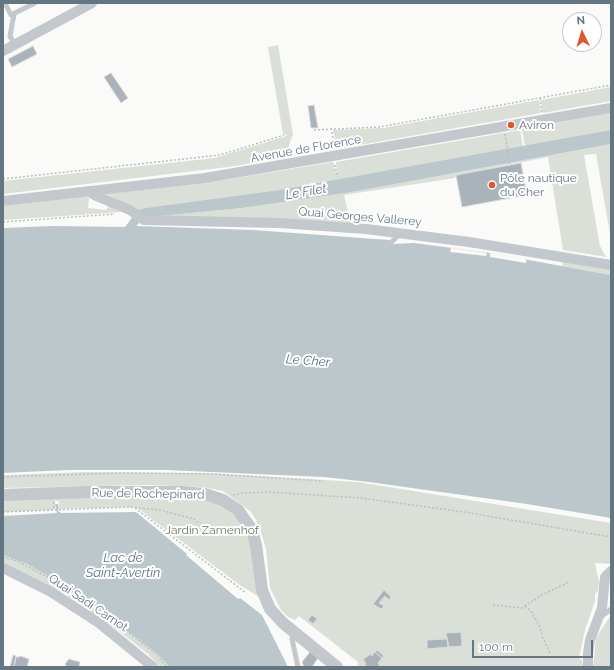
<!DOCTYPE html>
<meta charset="utf-8">
<style>
body{margin:0}
#map{position:relative;width:614px;height:670px;overflow:hidden;background:#fafaf8;font-family:Raleway,sans-serif}
canvas{display:block}
.frame{position:absolute;inset:0;border:4px solid #657683;pointer-events:none}
.north{position:absolute;left:562px;top:12px;width:40px;height:40px;box-sizing:border-box;background:#fff;border:1px solid #c1c8cd;border-radius:50%;rotate:355deg;font-size:11px;font-weight:700;line-height:16px;text-align:center;color:#657683}
.north::after{content:'';display:block;margin:auto;width:14px;height:18px;background:#e4572e;clip-path:polygon(50% 0,100% 100%,50% 72%,0 100%)}
.scale{position:absolute;left:472px;top:640px;width:121px;height:18px;box-sizing:border-box;border:2px solid #657683;border-top:0;padding-left:5px;font-size:12px;line-height:14px;white-space:nowrap;color:#657683;-webkit-text-stroke:3px #fff;paint-order:stroke}
</style>
<div id="map">
<canvas width="614" height="670"></canvas>
<div class="frame"></div>
<div class="north">N</div>
<div class="scale">100 m</div>
</div>
<script>
const ctx = document.querySelector('canvas').getContext('2d');
ctx.lineJoin = 'round';
function paint(path, color) { ctx.fillStyle = color; ctx.fill(path, 'evenodd'); }
const poly = rows => new Path2D(rows.map(r => 'M' + r).join(''));
function strokePath(path, color, width, dash) { ctx.strokeStyle = color; ctx.lineWidth = width; ctx.lineCap = dash ? 'butt' : 'round'; ctx.setLineDash(dash || []); ctx.stroke(path); }
function label(font, color, halo, rows, align = 'center') {
  ctx.font = font + ' Raleway,sans-serif'; ctx.lineWidth = 4; ctx.setLineDash([]); ctx.textBaseline = 'middle'; ctx.strokeStyle = halo; ctx.fillStyle = color; for (const [text, x, y, turn = 0] of rows) {
    ctx.save(); ctx.translate(x, y); ctx.rotate((+turn || 0) * Math.PI / 180); ctx.textAlign = isNaN(turn) ? turn : align; if (halo) ctx.strokeText(text, 0, 0); ctx.fillText(text, 0, 0); ctx.restore();
  }
}
paint(poly([
 [278,45,293,134,288,148,277,158,236,166,3,194,3,181,215,158,286,136,285,134,283,134,268,47],
 [611,87,611,101,543,113,541,100],
 [539,100,541,113,337,149,333,130,383,128],
 [611,113,611,130,525,147,522,129],
 [520,130,523,147,279,190,145,208,137,211,106,194,212,182,333,162,337,175,336,162],
 [611,144,611,239,596,154,584,155,600,246,606,257,563,250,548,157,456,175,455,178,344,195,351,225,150,217,242,208,352,192],
 [85,196,89,198,88,208,106,210,109,206,122,212,3,220,3,206],
 [563,260,611,269,611,275,562,266],
 [87,472,207,473,358,482,611,523,611,564,595,563,599,582,598,591,595,594,595,601,585,630,579,658,582,660,583,667,358,667,358,662,299,616,295,620,288,617,281,610,270,588,266,549,259,525,251,512,223,491,202,487,146,485,3,488,3,475],
 [28,498,199,498,220,503,239,519,251,538,259,597,241,586,136,507,58,509,59,501,55,501,55,510,3,512,3,499],
 [3,555,27,564,76,592,155,652,170,667,160,667,148,654,119,631,64,594,3,563],
 [611,615,611,667,593,667,596,638]
]), '#dadfd7');
paint(poly([
 [611,130,611,144,352,192,242,208,150,217,140,222,136,226,253,230,389,240,393,244,414,243,490,253,611,275,611,518,527,504,369,482,324,477,167,470,68,470,3,473,3,228,53,226,125,227,137,211,145,208,279,190],
 [55,504,58,504,58,511,61,513,136,512,187,554,186,555,238,599,240,598,262,615,288,667,170,667,155,652,76,592,27,564,3,555,3,516,57,513]
]), '#bbc7cb');
paint(poly([
 [451,248,487,253,486,256,450,252],
 [490,253,526,259,526,263,490,257]
]), '#fafaf8');
const building = poly([
 [33,46,37,54,12,67,8,59,33,46],
 [111,73,128,98,121,103,104,77,111,73],
 [314,105,318,128,311,128,308,106,314,105],
 [521,163,527,195,462,207,456,175,521,163],
 [384,590,391,597,389,600,385,596,379,603,384,606,381,609,373,604,384,590],
 [312,615,317,619,313,624,308,620,312,615],
 [462,632,461,634,462,646,449,647,446,633,462,632],
 [447,639,448,647,427,649,427,640,447,639],
 [377,650,384,656,382,658,375,652,377,650],
 [310,652,318,658,312,667,304,667,302,662,310,652],
 [375,652,382,658,378,663,380,667,364,667,366,664,363,659,371,654,372,656,375,652],
 [13,655,16,656,14,667,10,667,13,655],
 [20,656,29,659,27,667,14,667,16,657,19,657,20,656],
 [69,659,80,662,79,667,67,667,65,664,69,659]
]);
paint(building, '#aab3b9');
strokePath(building, '#dcdcda', 1);
strokePath(poly([
 [540,98,542,112],
 [331,128,335,148],
 [314,130,379,127,611,85],
 [505,134,510,165],
 [335,165,337,175],
 [3,179,220,155,284,135],
 [3,222,115,214],
 [3,477,120,473,214,474,323,481],
 [233,495,244,493,269,492,361,498,464,512,611,537],
 [54,502,54,510],
 [135,508,246,593],
 [3,512,129,507,160,510,194,519,215,536],
 [3,557,17,561,61,584,90,603,155,653,167,667],
 [493,605,522,608,540,596,569,582],
 [525,606,531,611,540,627,543,638,550,653]
]), '#bbbfc2', 1.5, [2, 2]);
strokePath(poly([
 [5,3,11,15,35,3],
 [14,14,10,36,15,45],
 [386,247,400,234],
 [601,617,611,609],
 [294,633,292,639,298,667]
]), '#c3c8cc', 5);
strokePath(poly([
 [3,51,92,3],
 [88,191,96,196,130,210,144,220,279,223,366,229,469,242,611,265],
 [3,201,205,178,611,108],
 [3,568,51,592,99,623,153,667],
 [588,667,588,653,590,640,602,608,605,577,611,571]
]), '#c3c8cc', 10);
strokePath(poly([
 [3,495,88,492,181,492,205,494,223,500,238,510,252,530,256,545,262,590,270,609,283,623,337,667]
]), '#c3c8cc', 12);
for (const [x, y, r, color] of [
 [511,125,4,"#e4572e"],
 [492,185,4,"#e4572e"]
]) { const dot = new Path2D(); dot.arc(x, y, r, 0, 2 * Math.PI); ctx.fillStyle = color; ctx.fill(dot); strokePath(dot, '#fff', 1.5); }
label('12px', '#657683', '#fff', [
 ["Aviron",519,125],
 ["Pôle nautique",500,178],
 ["du Cher",500,192]
], 'left');
label('12px', '#657683', '#fff', [
 ["Avenue de Florence",306,149,-10],
 ["Quai Georges Vallerey",360,217,5],
 ["Rue de Rochepinard",148,494,1],
 ["Quai Sadi Carnot",88,603,34]
]);
label('12px', '#687a64', '#fff', [
 ["Jardin Zamenhof",212,530]
]);
label('italic 13px', '#60757c', '#fff', [
 ["Le Filet",306,192,-10],
 ["Le Cher",308,361,4],
 ["Lac de",123,558],
 ["Saint-Avertin",123,573]
]);
</script>
